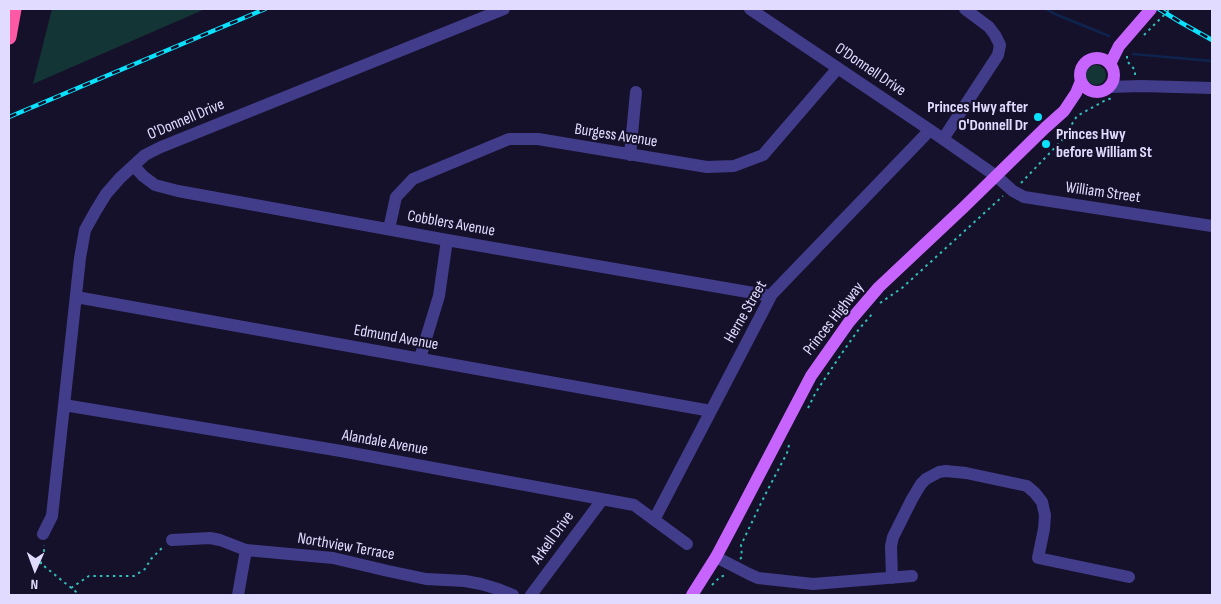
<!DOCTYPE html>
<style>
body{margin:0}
#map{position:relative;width:1221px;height:604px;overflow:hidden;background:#16112b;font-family:"Sofia Sans Condensed",sans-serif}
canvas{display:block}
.frame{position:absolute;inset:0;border:10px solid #e1dcff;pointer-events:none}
.north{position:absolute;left:10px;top:544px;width:50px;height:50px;-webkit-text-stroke:4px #16112b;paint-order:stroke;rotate:182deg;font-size:14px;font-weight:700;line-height:20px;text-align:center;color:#e1dcff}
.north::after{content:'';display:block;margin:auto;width:18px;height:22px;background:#e1dcff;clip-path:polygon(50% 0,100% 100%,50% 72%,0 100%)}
</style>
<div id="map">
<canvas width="1221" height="604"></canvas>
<div class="frame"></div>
<div class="north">N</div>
</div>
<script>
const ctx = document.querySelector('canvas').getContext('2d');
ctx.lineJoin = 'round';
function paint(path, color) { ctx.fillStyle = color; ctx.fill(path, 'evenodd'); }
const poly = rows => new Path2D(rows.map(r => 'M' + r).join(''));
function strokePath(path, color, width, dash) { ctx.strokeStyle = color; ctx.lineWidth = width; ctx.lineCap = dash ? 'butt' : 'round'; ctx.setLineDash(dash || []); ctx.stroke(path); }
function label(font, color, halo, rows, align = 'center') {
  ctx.font = font + ' "Sofia Sans Condensed",sans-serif'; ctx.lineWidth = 4.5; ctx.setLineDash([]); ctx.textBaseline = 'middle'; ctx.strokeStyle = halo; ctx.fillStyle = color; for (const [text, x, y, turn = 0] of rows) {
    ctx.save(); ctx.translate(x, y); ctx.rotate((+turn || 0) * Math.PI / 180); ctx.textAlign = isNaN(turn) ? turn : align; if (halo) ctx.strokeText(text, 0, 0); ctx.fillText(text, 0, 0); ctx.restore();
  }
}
paint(poly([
 [52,9,205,9,33,84],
 '1086 75a10 10 0 1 1 20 0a10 10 0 1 1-20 0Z'
]), '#143535');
strokePath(poly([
 [1046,9,1055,14,1109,36],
 [1133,54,1212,61]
]), '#0e244e', 2.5);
strokePath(poly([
 [1144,35,1170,9],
 [1127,56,1127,61,1135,70,1135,75],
 [1021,183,1067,135,1072,124,1077,116,1104,101,1112,98],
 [880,303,902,288,1003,196],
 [808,408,816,392,842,353,859,329,873,313],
 [34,558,80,595],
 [740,559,742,557,741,545,765,495,787,453,790,441],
 [41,564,41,556,44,551,44,545],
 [712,585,720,577,726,575],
 [71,588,89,576,134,576,145,569,151,559,163,547]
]), '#32bdb7', 2, [2.5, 4]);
strokePath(poly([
 [750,9,930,130,996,176,1013,191,1024,197,1212,226],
 [1109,87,1141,86,1212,88],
 [943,139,998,55,1000,45,995,35,989,27,965,9],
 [630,155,636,92],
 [134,166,143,176,155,185,178,191,447,240,771,296],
 [389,229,396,197,413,179,509,139,538,139,707,167,734,166,763,155,838,68],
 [76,297,711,411],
 [420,358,439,296,447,240],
 [64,405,341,451,634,505,687,544],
 [654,520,772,294,930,130],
 [43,534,52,516,80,258,85,230,95,212,106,194,120,178,145,155,161,147,504,9],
 [172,540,210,538,220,540,246,550,333,558,388,571,426,579,465,581,481,584,498,589,513,595],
 [716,557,749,574,758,578,813,584,912,576],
 [892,578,891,546,893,537,912,499,921,484,926,479,939,472,946,471,966,473,1027,486,1035,493,1042,502,1045,515,1044,529,1038,558,1129,577],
 [238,595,246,550],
 [531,595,602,500]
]), '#413d8a', 12);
strokePath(poly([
 '1080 75a17 17 0 1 1 34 0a17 17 0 1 1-34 0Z',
 [1110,64,1119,46,1151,9],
 [692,595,716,557,734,523,811,376,849,322,879,287,963,208,1045,128,1064,111,1076,93,1081,81]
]), '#c764fd', 12);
strokePath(poly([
 [9,37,14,9]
]), '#fd59a5', 15);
const rail = poly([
 [1159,9,1180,22,1212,40],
 [9,117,265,9]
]);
strokePath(rail, '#0ae1fd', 4.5);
strokePath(rail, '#16112b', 2.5, [8]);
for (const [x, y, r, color] of [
 [1038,117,5,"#0ae1fd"],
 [1046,144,5,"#0ae1fd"]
]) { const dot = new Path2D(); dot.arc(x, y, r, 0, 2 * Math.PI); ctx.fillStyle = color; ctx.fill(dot); strokePath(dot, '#16112b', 2); }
label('16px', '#e1dcff', '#16112b', [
 ["O'Donnell Drive",870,70,34],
 ["O'Donnell Drive",186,120,-23],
 ["Burgess Avenue",616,136,9],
 ["William Street",1103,193,8],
 ["Cobblers Avenue",451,224,10],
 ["Herne Street",746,312,-60],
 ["Princes Highway",834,319,-52],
 ["Edmund Avenue",396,338,10],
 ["Alandale Avenue",385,443,10],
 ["Arkell Drive",553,538,-54],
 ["Northview Terrace",346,547,10]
]);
label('bold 16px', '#e1dcff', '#16112b', [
 ["Princes Hwy after",1028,108],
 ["O'Donnell Dr",1028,126],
 ["Princes Hwy",1056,135,"left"],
 ["before William St",1056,153,"left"]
], 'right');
</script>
